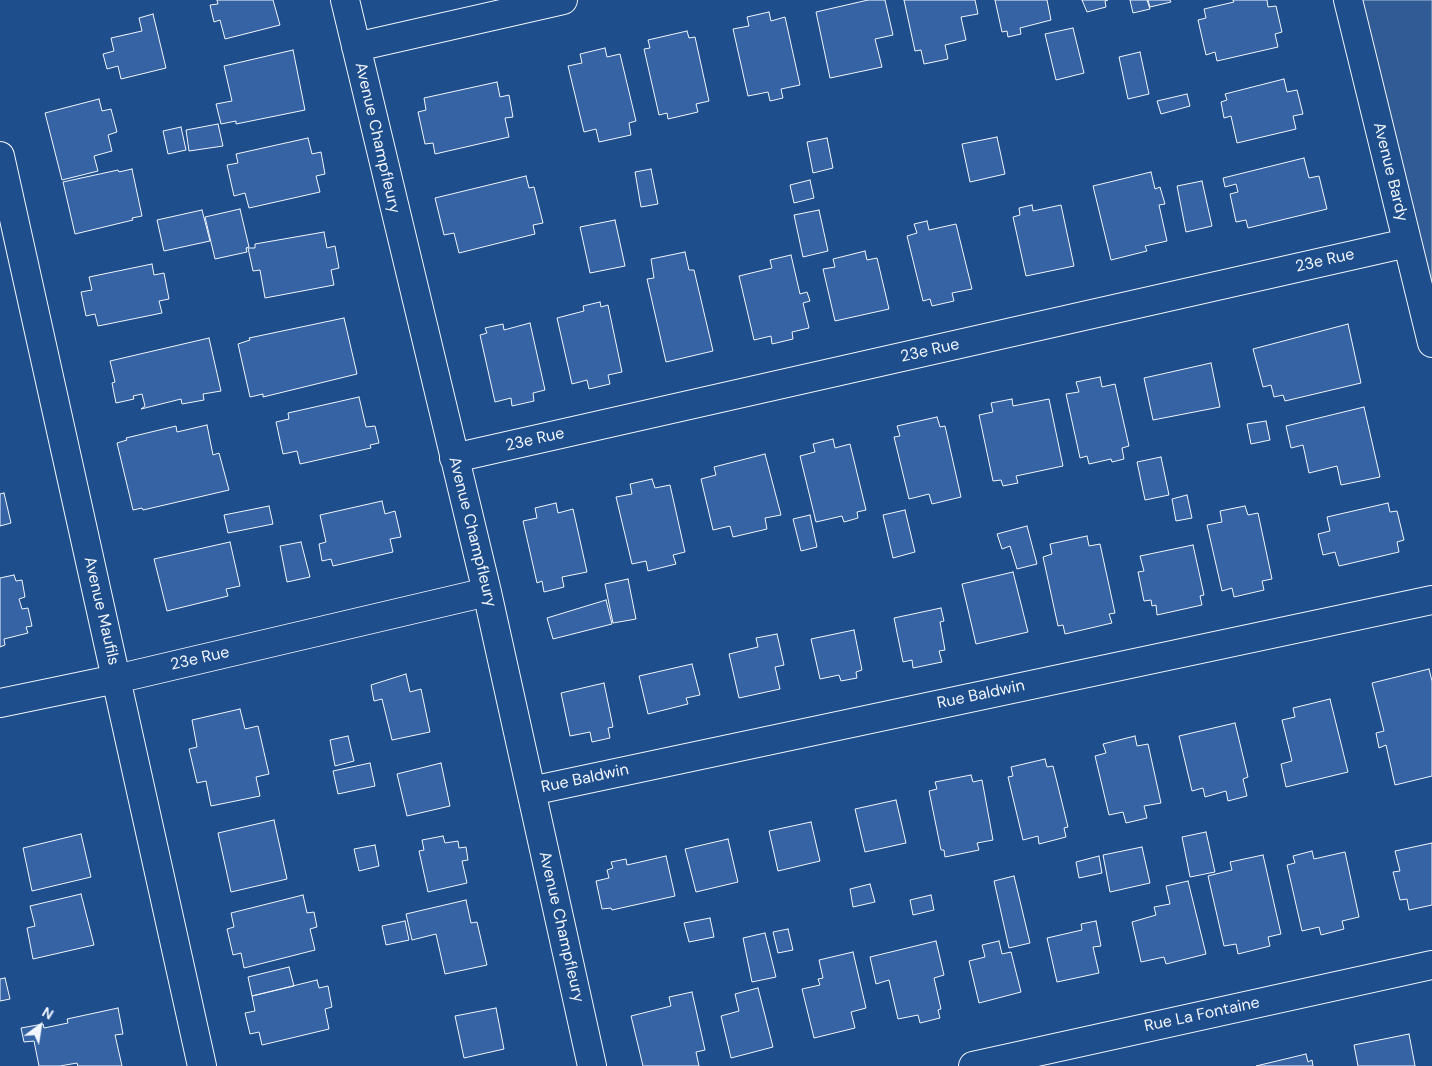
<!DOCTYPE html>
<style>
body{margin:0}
#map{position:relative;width:1432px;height:1066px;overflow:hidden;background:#1f4e8c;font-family:"DM Sans",sans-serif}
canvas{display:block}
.north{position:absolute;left:15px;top:1001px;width:50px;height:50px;-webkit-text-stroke:4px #1f4e8c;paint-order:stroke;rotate:31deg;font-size:14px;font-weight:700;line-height:20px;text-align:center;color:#f2f6ff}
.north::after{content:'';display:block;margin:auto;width:18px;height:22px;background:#f2f6ff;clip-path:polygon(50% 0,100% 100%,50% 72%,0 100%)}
</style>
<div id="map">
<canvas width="1432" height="1066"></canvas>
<div class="north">N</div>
</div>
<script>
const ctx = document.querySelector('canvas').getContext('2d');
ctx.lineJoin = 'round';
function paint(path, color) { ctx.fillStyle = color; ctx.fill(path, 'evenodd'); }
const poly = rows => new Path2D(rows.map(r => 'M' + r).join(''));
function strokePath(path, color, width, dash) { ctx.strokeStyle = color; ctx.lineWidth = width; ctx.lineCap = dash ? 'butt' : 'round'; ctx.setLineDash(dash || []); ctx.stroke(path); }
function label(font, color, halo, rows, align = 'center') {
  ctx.font = font + ' "DM Sans",sans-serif'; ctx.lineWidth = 4; ctx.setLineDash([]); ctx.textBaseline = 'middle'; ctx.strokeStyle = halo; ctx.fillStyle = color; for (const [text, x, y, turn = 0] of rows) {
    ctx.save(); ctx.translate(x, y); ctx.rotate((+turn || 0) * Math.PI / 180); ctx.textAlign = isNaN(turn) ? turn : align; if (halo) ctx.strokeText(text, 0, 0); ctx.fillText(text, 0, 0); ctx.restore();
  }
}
const green = poly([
 [1348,0,1432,0,1432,343,1348,0]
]);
paint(green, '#305b95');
strokePath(green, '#a8bbd7', 1);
const building = poly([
 [217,0,273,0,280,25,225,39,220,20,214,22,210,5,218,4,217,0],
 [868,0,885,0,893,35,875,39,882,67,830,78,816,12,868,0],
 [904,0,975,0,978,14,961,17,966,40,945,45,948,59,924,64,921,50,915,51,904,0],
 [995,0,1047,0,1051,20,1020,28,1021,34,1008,37,1007,31,1002,32,995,0],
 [1082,0,1108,0,1105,1,1106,7,1087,12,1082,0],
 [1130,0,1147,0,1150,9,1133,13,1130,0],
 [1148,0,1170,0,1171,2,1150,7,1148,0],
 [1233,0,1267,0,1268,7,1276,6,1282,32,1275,34,1278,47,1217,61,1215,52,1206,55,1198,20,1206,18,1204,9,1234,2,1233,0],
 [769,12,771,21,785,17,800,85,781,89,783,98,770,101,768,92,748,96,733,29,749,26,747,17,769,12],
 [153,14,166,68,121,79,118,66,107,69,103,54,114,51,111,38,142,31,139,18,153,14],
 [1073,28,1084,73,1056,80,1045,34,1073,28],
 [687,31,689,38,695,37,709,101,696,104,698,112,668,119,667,113,659,115,644,49,650,48,648,40,687,31],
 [605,48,607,57,620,54,636,121,629,123,631,135,599,142,596,129,584,132,568,66,582,63,580,54,605,48],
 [293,50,305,110,236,124,236,121,221,124,216,104,232,101,224,66,293,50],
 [1140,52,1149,94,1128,99,1119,57,1140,52],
 [1284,79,1287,92,1297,90,1303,114,1293,116,1296,129,1237,143,1231,116,1224,118,1221,102,1227,100,1225,94,1284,79],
 [497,82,500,97,509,95,513,117,505,118,509,137,435,154,433,143,425,144,418,112,426,110,424,98,497,82],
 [1187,94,1190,106,1161,114,1157,101,1187,94],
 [99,99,102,111,111,109,117,132,108,135,112,151,94,156,98,171,62,180,45,113,99,99],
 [218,124,223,146,189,151,186,130,218,124],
 [181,127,186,150,168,154,163,131,181,127],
 [997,137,1005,174,970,182,962,144,997,137],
 [308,138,312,154,321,152,325,174,316,176,320,192,249,208,245,193,234,196,227,165,238,163,236,154,308,138],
 [827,138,833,168,813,173,807,142,827,138],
 [1304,158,1309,178,1319,176,1327,209,1248,228,1246,220,1236,222,1230,194,1238,192,1236,184,1225,187,1223,178,1304,158],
 [132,169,142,216,132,218,133,220,75,234,63,182,118,170,119,172,132,169],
 [651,169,658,204,641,207,635,172,651,169],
 [1151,172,1155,189,1160,187,1165,204,1159,205,1167,241,1145,246,1147,251,1111,260,1093,186,1151,172],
 [526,176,529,188,534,187,543,223,533,225,535,234,459,253,454,233,444,235,435,198,526,176],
 [810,180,814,198,794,203,790,185,810,180],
 [1202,181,1212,226,1186,232,1177,186,1202,181],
 [1032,205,1033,211,1061,205,1074,266,1026,276,1013,217,1020,215,1019,208,1032,205],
 [240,209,249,247,246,248,247,252,215,259,205,217,240,209],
 [202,210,210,241,164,251,157,220,202,210],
 [819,210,828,251,803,257,794,215,819,210],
 [615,220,625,266,590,273,580,227,615,220],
 [927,221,929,230,956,224,972,289,952,293,954,301,932,306,930,299,923,301,907,236,917,233,914,224,927,221],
 [324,232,327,248,335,246,339,268,331,270,334,285,265,298,260,270,253,271,248,248,255,248,255,244,324,232],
 [865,251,867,260,877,258,889,309,835,321,823,269,835,267,833,259,865,251],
 [685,252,689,270,694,270,713,351,666,362,647,279,654,278,651,259,685,252],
 [791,255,800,294,807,292,810,301,803,303,809,328,792,332,793,339,772,344,771,336,754,340,739,276,772,268,770,260,791,255],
 [152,264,154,275,164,273,169,299,159,301,162,313,98,326,95,314,86,316,81,292,92,290,89,277,152,264],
 [600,302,601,307,608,305,622,372,608,375,610,384,589,389,587,380,572,384,557,318,584,311,583,306,600,302],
 [344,318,357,374,263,397,263,394,250,397,238,344,250,340,249,338,344,318],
 [530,323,545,390,533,393,534,401,512,406,511,398,495,402,480,335,487,333,485,328,503,324,504,330,530,323],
 [1348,324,1361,383,1285,401,1283,395,1274,397,1271,385,1263,387,1253,349,1348,324],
 [209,338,221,391,203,394,204,400,182,404,181,399,141,409,145,406,142,394,133,396,134,399,116,403,112,383,115,382,110,361,209,338],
 [1211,363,1220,407,1153,420,1144,378,1211,363],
 [1100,377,1102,387,1115,384,1129,446,1122,448,1124,459,1112,462,1111,459,1089,464,1087,456,1080,458,1066,394,1079,392,1076,382,1100,377],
 [359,397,366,427,375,426,379,443,370,445,371,448,300,464,297,451,283,454,276,422,289,419,288,413,359,397],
 [1012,399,1013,406,1049,399,1063,466,1016,476,1018,483,1003,486,1001,480,993,481,979,415,993,412,991,403,1012,399],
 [1364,407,1380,477,1341,485,1337,466,1309,473,1303,445,1291,448,1286,426,1364,407],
 [937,417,940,427,945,426,961,497,932,504,929,494,909,499,894,437,900,436,897,426,937,417],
 [1266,421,1270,440,1251,444,1247,424,1266,421],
 [207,425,213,455,219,453,229,490,143,510,142,508,133,510,117,443,127,440,126,438,176,426,177,432,207,425],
 [833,439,835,448,850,444,866,510,857,512,858,518,844,522,842,516,816,522,800,456,815,452,813,444,833,439],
 [765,454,781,515,765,518,767,529,733,537,730,526,713,530,701,479,716,475,714,467,765,454],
 [1161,457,1169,495,1145,500,1137,462,1161,457],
 [652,479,655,488,670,485,685,552,673,555,676,564,648,571,646,561,632,564,616,497,632,494,630,484,652,479],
 [4,493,11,523,0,526,0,494,4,493],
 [1187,495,1192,518,1176,521,1172,499,1187,495],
 [382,501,385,514,395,511,401,537,390,539,393,552,333,566,331,559,322,561,319,544,326,542,320,515,382,501],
 [556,503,558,513,573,509,587,572,562,577,564,587,544,592,542,581,537,583,523,521,537,518,535,508,556,503],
 [1388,503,1390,512,1397,511,1404,540,1397,542,1399,552,1339,566,1335,552,1323,555,1318,534,1330,531,1327,517,1388,503],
 [269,506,273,524,228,533,224,515,269,506],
 [1245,506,1248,515,1258,513,1272,579,1262,581,1264,590,1234,597,1232,588,1222,591,1207,525,1222,522,1220,511,1245,506],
 [905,510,915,552,893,558,883,515,905,510],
 [810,515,817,547,801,551,793,519,810,515],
 [1027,526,1037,564,1017,569,1010,546,1002,549,997,534,1027,526],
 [1087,536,1089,546,1100,544,1115,613,1109,614,1112,623,1065,634,1063,625,1058,626,1043,557,1052,554,1050,544,1087,536],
 [230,542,240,586,226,589,228,596,167,611,154,559,230,542],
 [301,542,310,577,287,582,280,546,301,542],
 [1193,545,1204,595,1200,596,1202,605,1157,615,1156,605,1152,606,1151,600,1144,601,1138,572,1144,571,1140,556,1193,545],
 [1013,572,1028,632,976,644,962,584,1013,572],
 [14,575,16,581,22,580,25,597,19,599,22,609,28,608,32,626,26,627,28,633,4,639,5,645,0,647,0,578,14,575],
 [628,579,636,619,613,623,605,584,628,579],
 [606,600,612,624,553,639,547,618,606,600],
 [941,608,944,621,940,622,945,650,939,651,942,662,913,668,912,660,903,662,894,618,941,608],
 [854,630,862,670,856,672,857,678,841,681,839,675,820,679,811,639,854,630],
 [777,634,784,665,775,667,780,689,739,698,729,654,758,647,756,638,777,634],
 [692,664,700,695,686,698,688,704,648,714,639,676,692,664],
 [1429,669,1432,681,1432,776,1395,785,1386,745,1379,748,1376,733,1384,731,1372,683,1429,669],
 [406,674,410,692,421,689,430,732,392,740,382,699,374,701,371,685,406,674],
 [604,683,613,727,608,728,610,738,592,742,590,732,570,736,561,693,604,683],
 [1330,699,1348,772,1286,787,1281,764,1292,761,1282,720,1295,717,1293,708,1330,699],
 [240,709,245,729,258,726,269,774,256,777,260,796,211,806,206,781,197,783,189,749,197,747,192,720,240,709],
 [1235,723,1248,777,1243,779,1247,796,1228,801,1226,791,1205,797,1203,788,1192,791,1179,736,1235,723],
 [348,736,354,761,335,766,330,740,348,736],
 [1135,736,1137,746,1148,744,1161,803,1144,806,1147,818,1126,823,1123,812,1109,815,1095,756,1106,753,1103,744,1135,736],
 [1045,759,1047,767,1053,766,1068,827,1064,828,1066,837,1039,844,1038,836,1023,840,1008,777,1013,776,1011,767,1045,759],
 [370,763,375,786,338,794,333,771,370,763],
 [441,763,450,806,407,816,397,774,441,763],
 [971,775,973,782,982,780,993,840,977,843,979,850,945,857,944,850,941,850,929,791,937,789,935,782,971,775],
 [896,800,906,843,865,852,855,809,896,800],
 [274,820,287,879,231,892,218,833,274,820],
 [811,822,820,861,778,871,769,831,811,822],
 [1206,832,1215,872,1190,877,1182,837,1206,832],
 [81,834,91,877,32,891,23,848,81,834],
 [443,836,445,843,458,841,459,848,466,847,468,860,462,861,467,883,428,892,419,851,424,850,422,840,443,836],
 [728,839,738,882,696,892,685,849,728,839],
 [1432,843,1432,905,1409,910,1407,899,1400,900,1393,872,1400,871,1395,851,1432,843],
 [375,845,379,866,359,871,354,849,375,845],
 [1142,847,1150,883,1110,892,1103,855,1142,847],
 [1312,851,1314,859,1345,852,1359,917,1342,921,1344,929,1321,935,1319,927,1302,931,1287,865,1295,863,1293,856,1312,851],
 [1263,855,1281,934,1268,937,1270,946,1238,954,1236,944,1224,946,1208,876,1232,870,1230,862,1263,855],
 [666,856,675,896,612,910,611,908,602,909,596,881,609,878,607,870,613,868,611,862,626,859,627,865,666,856],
 [1099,856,1102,873,1079,878,1076,862,1099,856],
 [1014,876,1030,943,1009,948,994,881,1014,876],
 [1188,881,1206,954,1166,964,1164,957,1141,962,1132,922,1156,915,1154,907,1170,904,1166,886,1188,881],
 [870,884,875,902,853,907,850,889,870,884],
 [81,894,94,945,33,959,27,928,35,926,30,906,81,894],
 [303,895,307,913,314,912,317,927,310,929,315,950,244,968,241,953,233,955,227,929,234,927,231,913,303,895],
 [931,895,934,910,913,915,910,900,931,895],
 [466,900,471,923,477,922,487,965,445,974,436,934,412,940,406,914,466,900],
 [710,918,714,937,689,942,684,923,710,918],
 [405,921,409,940,386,945,382,926,405,921],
 [1096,921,1101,946,1093,947,1099,973,1057,982,1047,938,1082,930,1081,924,1096,921],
 [788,929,793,950,778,953,773,932,788,929],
 [765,933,776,977,752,982,743,938,765,933],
 [936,941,944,975,934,978,941,1009,938,1010,940,1018,920,1023,918,1015,898,1019,889,980,876,984,870,957,936,941],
 [999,941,1002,954,1011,952,1021,992,979,1003,969,961,985,957,982,945,999,941],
 [853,952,866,1008,851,1012,855,1028,814,1038,802,989,820,985,818,979,823,978,819,960,853,952],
 [289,967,294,986,252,996,248,977,289,967],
 [5,978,10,999,0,1001,0,979,5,978],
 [317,980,319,988,328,986,332,1007,325,1009,329,1029,262,1045,259,1032,250,1034,245,1013,255,1011,252,996,317,980],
 [758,988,773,1047,731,1058,721,1016,739,1011,735,994,758,988],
 [692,992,705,1050,696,1052,699,1066,643,1066,631,1016,671,1006,669,997,692,992],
 [118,1008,123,1034,115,1035,122,1066,78,1066,77,1063,60,1066,39,1066,34,1041,24,1042,21,1028,43,1024,44,1028,68,1023,67,1019,118,1008],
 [496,1008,504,1049,464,1058,455,1016,496,1008],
 [1409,1034,1415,1066,1358,1066,1354,1045,1409,1034],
 [1306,1054,1308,1062,1312,1060,1313,1066,1256,1066,1306,1054]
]);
paint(building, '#3563a3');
strokePath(building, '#f2f6ff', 1);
const street = poly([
 [345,0,487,592,592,1066],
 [1348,0,1432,343],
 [356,47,563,0],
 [0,156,202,1066],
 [454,458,1407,243],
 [0,703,116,679,487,592],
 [531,791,1432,600],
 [973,1066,1432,965]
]);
strokePath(street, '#f2f6ff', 30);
strokePath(street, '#1f4e8c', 28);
label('16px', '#f2f6ff', '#1f4e8c', [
 ["Avenue Champfleury",377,138,77],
 ["Avenue Bardy",1390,172,76],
 ["23e Rue",1325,261,-13],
 ["23e Rue",930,351,-13],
 ["23e Rue",535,440,-13],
 ["Avenue Champfleury",472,532,76],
 ["Avenue Maufils",101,611,77],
 ["23e Rue",200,659,-13],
 ["Rue Baldwin",981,695,-12],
 ["Rue Baldwin",585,779,-12],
 ["Avenue Champfleury",561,927,77],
 ["Rue La Fontaine",1202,1015,-12]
]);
</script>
